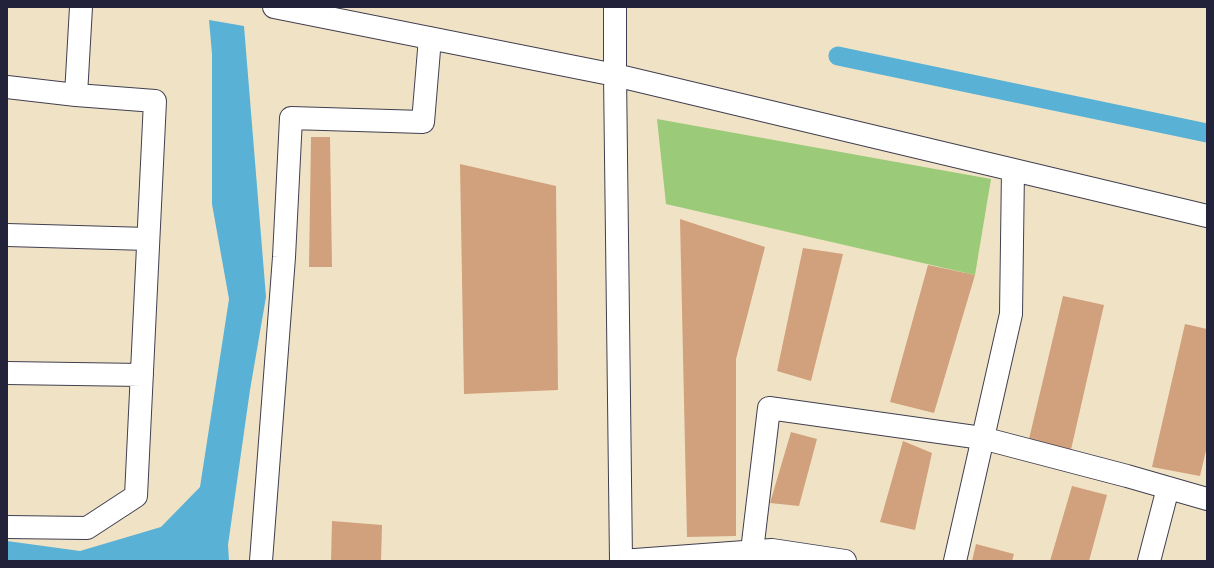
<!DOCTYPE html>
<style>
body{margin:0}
#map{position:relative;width:1214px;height:568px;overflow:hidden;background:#f0e3c5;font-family:Mynerve,sans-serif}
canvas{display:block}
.frame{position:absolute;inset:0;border:8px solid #22223b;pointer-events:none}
</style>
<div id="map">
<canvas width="1214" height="568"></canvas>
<div class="frame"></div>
</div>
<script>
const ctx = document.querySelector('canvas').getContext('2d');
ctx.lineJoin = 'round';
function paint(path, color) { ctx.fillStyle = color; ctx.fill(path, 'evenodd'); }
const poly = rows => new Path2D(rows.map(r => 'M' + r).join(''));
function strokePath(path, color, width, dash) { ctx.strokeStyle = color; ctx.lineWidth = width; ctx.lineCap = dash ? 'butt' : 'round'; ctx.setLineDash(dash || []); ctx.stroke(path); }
paint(poly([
 [657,119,991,179,975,275,666,204]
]), '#9bca78');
paint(poly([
 [209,20,244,26,266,297,250,390,228,545,229,561,7,561,7,541,80,551,161,527,200,487,229,299,212,204,212,54]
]), '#59b1d6');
strokePath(poly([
 [838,56,1207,133]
]), '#59b1d6', 19);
paint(poly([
 [311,137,330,137,332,267,309,267],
 [460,164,556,186,558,390,464,394],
 [680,219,765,247,736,359,736,536,687,537],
 [803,248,843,254,811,381,777,371],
 [928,265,975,275,934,413,890,402],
 [1063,296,1104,305,1070,454,1029,439],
 [1185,324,1207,329,1207,446,1200,476,1152,467],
 [791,432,817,439,799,506,770,503],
 [903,441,932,453,915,530,880,522],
 [1072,486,1107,495,1089,561,1050,561],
 [332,521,382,525,381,561,331,561],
 [976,544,1014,554,1012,561,972,561]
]), '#d1a07c');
const minor = poly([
 [274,7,615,75,615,7],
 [7,87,76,95],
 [7,235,148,239],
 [7,373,142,375],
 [7,527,87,528,136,496,155,101,76,95,81,7],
 [752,551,769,408,982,438,1127,476,1207,499],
 [261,561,284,257,291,118,423,122,430,38],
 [621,561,615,75,1207,216],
 [621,561,772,550,845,561],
 [955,561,1011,314,1013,170],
 [1149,561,1168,488]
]);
strokePath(minor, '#413f50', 24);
strokePath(minor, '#fff', 22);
</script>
